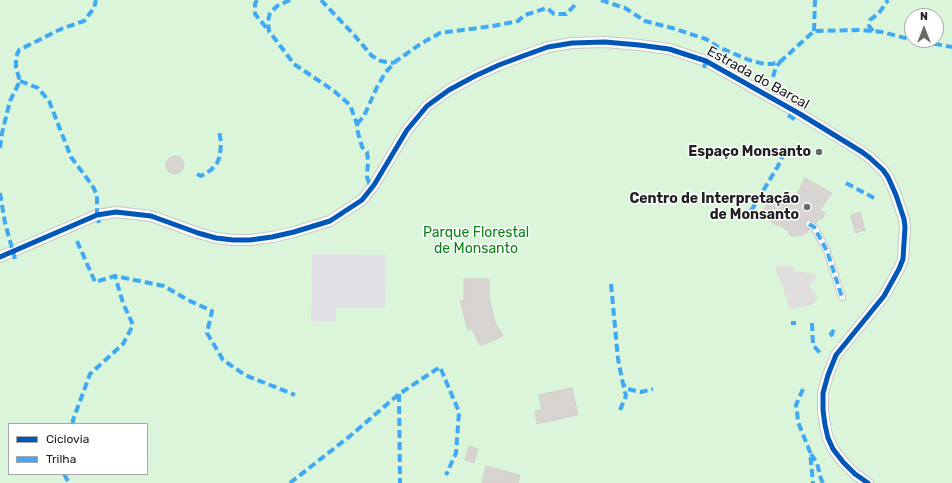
<!DOCTYPE html>
<meta charset="utf-8">
<style>
body{margin:0}
#map{position:relative;width:952px;height:483px;overflow:hidden;background:#f0eeeb;font-family:Rubik,sans-serif}
canvas{display:block}
.legend{position:absolute;left:8px;top:423px;width:140px;height:52px;box-sizing:border-box;background:#fff;border:1px solid #a7a7a7;margin:0;padding:5px 7px;list-style:none;font-size:12px;color:#222}
.legend li{display:flex;align-items:center;gap:8px;height:20px}
.legend b{width:20px;border:1px solid #a7a7a7}
.north{position:absolute;left:904px;top:8px;width:40px;height:40px;box-sizing:border-box;background:#fff;border:1px solid #a7a7a7;border-radius:50%;rotate:0deg;font-size:11px;font-weight:700;line-height:16px;text-align:center;color:#222}
.north::after{content:'';display:block;margin:auto;width:14px;height:18px;background:#6a6968;clip-path:polygon(50% 0,100% 100%,50% 72%,0 100%)}
</style>
<div id="map">
<canvas width="952" height="483"></canvas>
<ul class="legend">
<li><b style="height:5px;background:#0057b8"></b>Ciclovia</li>
<li><b style="height:5px;background:#3fa9f5"></b>Trilha</li>
</ul>
<div class="north">N</div>
</div>
<script>
const ctx = document.querySelector('canvas').getContext('2d');
ctx.lineJoin = 'round';
function paint(path, color) { ctx.fillStyle = color; ctx.fill(path, 'evenodd'); }
const poly = rows => new Path2D(rows.map(r => 'M' + r).join(''));
function strokePath(path, color, width, dash) { ctx.strokeStyle = color; ctx.lineWidth = width; ctx.lineCap = dash ? 'butt' : 'round'; ctx.setLineDash(dash || []); ctx.stroke(path); }
function label(font, color, halo, rows, align = 'center') {
  ctx.font = font + ' Rubik,sans-serif'; ctx.lineWidth = 3; ctx.setLineDash([]); ctx.textBaseline = 'middle'; ctx.strokeStyle = halo; ctx.fillStyle = color; for (const [text, x, y, turn = 0] of rows) {
    ctx.save(); ctx.translate(x, y); ctx.rotate((+turn || 0) * Math.PI / 180); ctx.textAlign = isNaN(turn) ? turn : align; if (halo) ctx.strokeText(text, 0, 0); ctx.fillText(text, 0, 0); ctx.restore();
  }
}
paint(poly([
 [0,0,952,0,952,483,0,483],
 [912,16,936,16,936,40,912,40],
 [9,424,147,424,147,474,9,474]
]), '#daf5da');
paint(poly([
 [775,266,794,266,794,271,814,274,816,278,815,281,810,284,811,288,817,296,817,300,811,305,790,309]
]), '#e0dfde');
paint(poly([
 [312,254,386,255,385,308,336,308,336,322,311,321]
]), '#e2e1e5');
const building = poly([
 '166 165a9 9 0 1 1 18 0a9 9 0 1 1-18 0Z',
 [805,178,832,193,820,210,825,213,822,219,819,218,816,223,809,220,806,220,805,224,809,229,807,232,803,235,793,236,788,234,789,232,778,224,777,226,761,214,770,199,792,205,805,178],
 [860,212,865,230,855,233,851,215,860,212],
 [464,279,489,279,489,297,495,322,503,336,480,346,472,329,468,330,460,301,464,300,464,279],
 [572,388,578,415,537,424,535,411,542,410,539,395,572,388],
 [469,446,478,449,474,463,465,460,469,446],
 [486,466,520,475,518,483,482,483,486,466]
]);
paint(building, '#d7d4d2');
strokePath(building, '#d3d0cc', 1);
const pedestrian = poly([
 [809,224,814,227,827,251,842,297]
]);
const tertiary = poly([
 [0,257,97,215,116,212,151,216,198,233,216,238,233,240,250,240,272,237,294,232,330,221,362,200,374,185,407,130,427,106,449,90,475,76,499,65,523,56,548,47,572,43,605,42,639,45,669,49,706,61,800,114,862,152,870,158,883,170,888,177,896,195,904,219,905,227,903,259,899,269,884,296,836,355,828,375,823,393,823,410,825,425,828,438,833,449,843,462,855,474,868,483]
]);
strokePath(pedestrian, '#c9c8c7', 8);
strokePath(tertiary, '#c9c8c7', 12);
strokePath(pedestrian, '#fdfcfc', 6);
strokePath(tertiary, '#fdfcfc', 10);
strokePath(poly([
 [257,0,255,4,255,14,269,31],
 [290,0,277,6,270,13,268,21,269,31,294,64,334,91,350,105,357,124,358,133,362,147,367,152,368,161,367,177,369,183,374,185],
 [321,0,355,36,372,56,381,61,394,63],
 [601,0,625,8,645,21,672,28,706,39,718,47,749,60,764,64,772,64,781,61,814,31,862,30,882,32,909,39,952,47],
 [814,31,815,0],
 [873,31,869,26,870,20,879,13,888,0],
 [704,68,706,61,709,55,718,47],
 [773,77,776,67,781,61],
 [20,81,38,88,49,101,71,157,92,185,97,195,97,215,99,223],
 [788,115,797,121],
 [357,124,364,116,377,87,385,73,396,61,422,43,440,33,493,26,518,21,525,15,547,8,554,14,566,14,577,3],
 [0,148,2,133,10,101,20,81,16,68,16,57,19,50,61,29,84,21,94,8,96,0],
 [197,174,201,176,211,170,217,163,220,156,221,142,219,131],
 [846,183,874,198],
 [0,193,5,223,15,259],
 [751,211,778,166,787,147],
 [809,224,814,227,827,251,842,297],
 [77,241,95,282,115,276,164,286,188,300,212,311,207,333,223,360,245,375,295,395],
 [611,284,618,359,623,384,628,389,636,391,641,392,653,389],
 [791,323,796,323],
 [812,323,813,345,820,353],
 [833,336,831,334,834,330],
 [803,389,796,405,797,411,798,422,810,452,813,483],
 [399,394,400,483],
 [620,410,626,396,623,384],
 [73,424,73,420,90,374,123,344,133,325,123,303,115,276],
 [811,454,817,463,821,479,823,483],
 [64,474,69,483],
 [290,483,350,436,399,394,440,367,459,412,456,453,446,475]
]), '#3fa9f5', 4, [8, 4]);
strokePath(poly([
 [0,257,97,215,116,212,151,216,198,233,216,238,233,240,250,240,272,237,294,232,330,221,362,200,374,185,407,130,427,106,449,90,475,76,499,65,523,56,548,47,572,43,605,42,639,45,669,49,706,61,800,114,862,152,870,158,883,170,888,177,896,195,904,219,905,227,903,259,899,269,884,296,836,355,828,375,823,393,823,410,825,425,828,438,833,449,843,462,855,474,868,483]
]), '#0057b8', 5);
for (const [x, y, r, color] of [
 [819,152,4,"#6a6968"],
 [807,207,4,"#6a6968"]
]) { const dot = new Path2D(); dot.arc(x, y, r, 0, 2 * Math.PI); ctx.fillStyle = color; ctx.fill(dot); strokePath(dot, '#fff', 1.5); }
label('14px', '#222', '#fff', [
 ["Estrada do Barcal",758,78,29]
]);
label('bold 14px', '#222', '#fff', [
 ["Espaço Monsanto",811,152],
 ["Centro de Interpretação",799,199],
 ["de Monsanto",799,215]
], 'right');
label('14px', '#0c8416', '#fff', [
 ["Parque Florestal",476,233],
 ["de Monsanto",476,249]
]);
</script>
